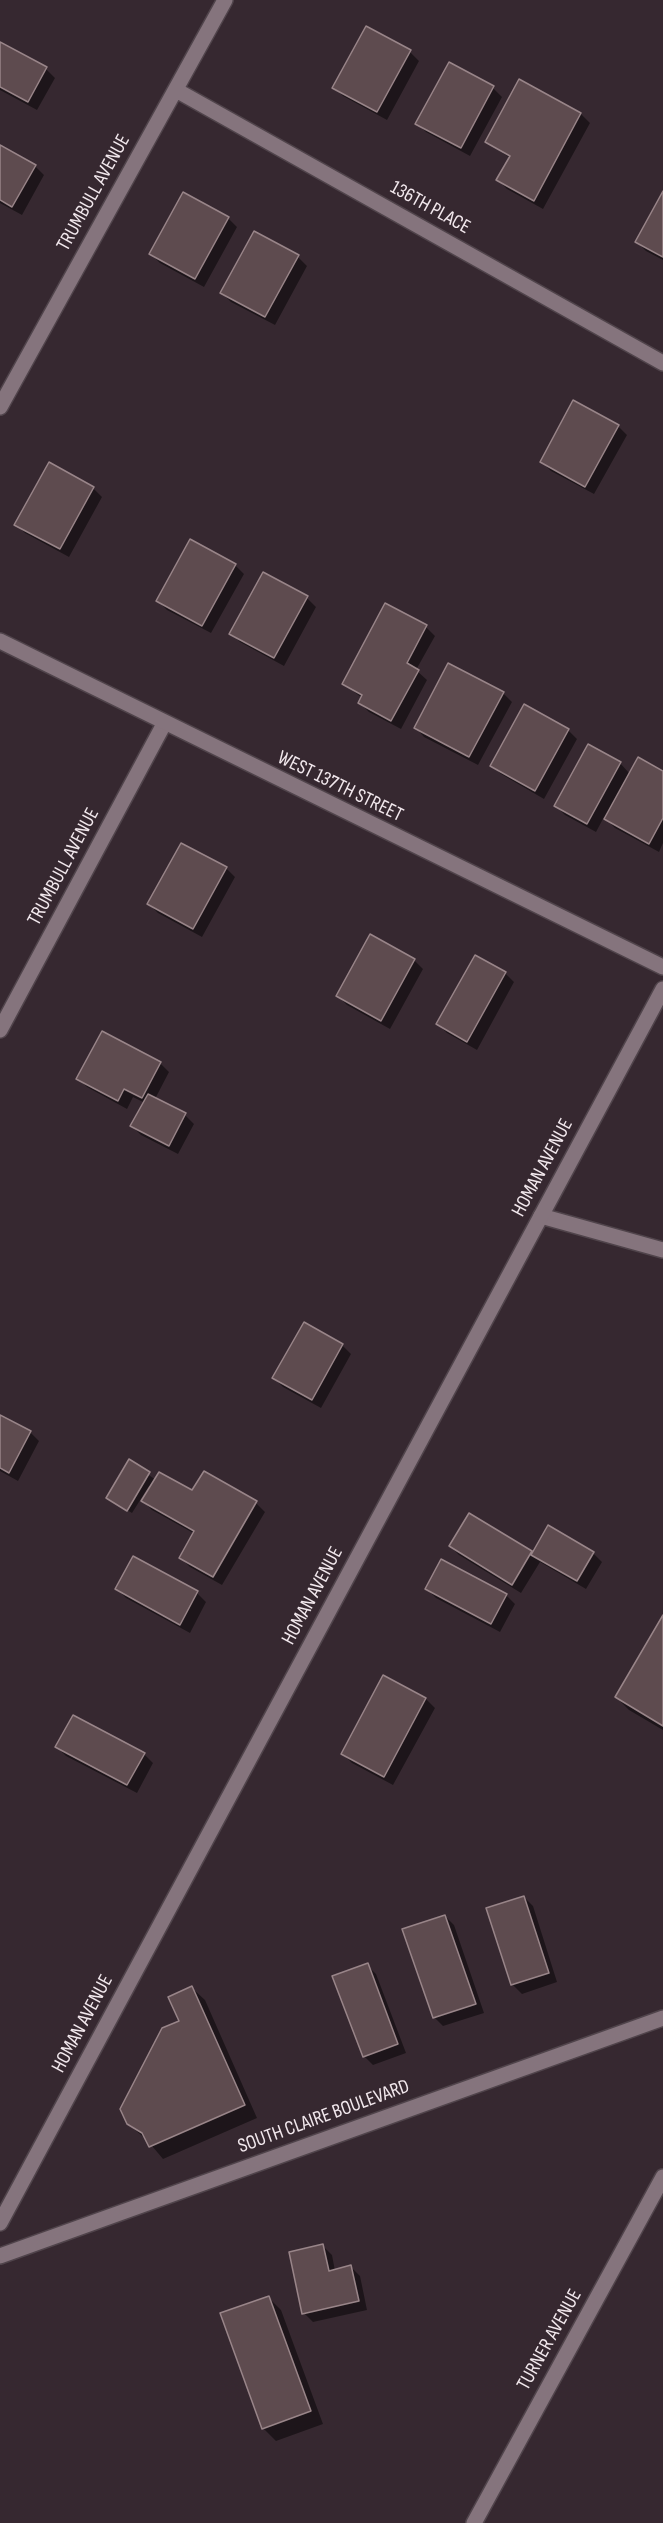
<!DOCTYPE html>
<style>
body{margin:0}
canvas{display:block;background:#362830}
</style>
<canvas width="663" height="2523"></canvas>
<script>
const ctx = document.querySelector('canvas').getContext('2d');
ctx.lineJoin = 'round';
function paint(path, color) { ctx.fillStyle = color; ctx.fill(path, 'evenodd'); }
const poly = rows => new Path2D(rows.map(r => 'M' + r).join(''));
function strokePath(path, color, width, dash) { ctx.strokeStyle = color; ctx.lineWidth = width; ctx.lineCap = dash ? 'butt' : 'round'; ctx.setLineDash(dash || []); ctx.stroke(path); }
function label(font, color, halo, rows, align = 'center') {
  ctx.font = font + ' "Sofia Sans Condensed",sans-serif'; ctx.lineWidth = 4.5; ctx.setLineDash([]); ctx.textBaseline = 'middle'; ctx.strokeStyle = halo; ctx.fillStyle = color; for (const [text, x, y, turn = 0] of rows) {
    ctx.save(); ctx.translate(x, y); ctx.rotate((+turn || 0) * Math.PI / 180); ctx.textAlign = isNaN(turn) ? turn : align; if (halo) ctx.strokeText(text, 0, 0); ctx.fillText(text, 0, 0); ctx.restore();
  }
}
paint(poly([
 [0,44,46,69,55,78,37,110,0,90],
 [410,52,419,61,387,120,343,96,334,87],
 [450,64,493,88,502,97,470,156,426,132,417,123],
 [519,81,581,114,590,123,543,209,507,189,498,180,510,158,487,142],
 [0,146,35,166,44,175,22,215,0,203],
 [663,194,663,260,646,251,637,242],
 [228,218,237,227,204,287,160,263,151,254],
 [298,257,307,266,275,325,231,302,222,293],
 [618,426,627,435,594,494,551,471,542,462],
 [93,488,102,497,69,557,25,533,16,524],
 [235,565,244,574,211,633,167,610,158,601],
 [263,574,307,598,316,607,284,666,240,642,231,633],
 [426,627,435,636,416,670,427,680,401,729,369,712,360,703,362,698,343,683],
 [503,693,512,702,478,765,424,737,416,728],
 [568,730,577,739,544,799,501,774,492,765],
 [620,763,630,774,663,772,663,843,659,852,615,828,604,817,596,832,565,815,556,806],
 [226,868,235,877,202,937,158,913,149,904],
 [414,960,423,969,390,1029,347,1005,338,996],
 [505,973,514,982,477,1050,447,1033,438,1024],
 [160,1063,169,1072,155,1099,185,1115,194,1124,178,1154,141,1135,132,1126,145,1103,133,1097,127,1109,87,1087,78,1078],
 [342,1345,351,1354,321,1408,283,1387,274,1378],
 [0,1416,30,1432,39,1441,18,1481,0,1471],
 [130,1462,156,1480,193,1492,256,1503,265,1512,222,1585,190,1567,181,1558,195,1534,152,1510,143,1501,151,1487,149,1486,132,1513,107,1498],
 [469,1515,533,1554,593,1553,602,1562,586,1589,540,1562,521,1593,459,1555,450,1546],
 [133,1558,197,1593,206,1602,190,1633,126,1598,117,1589],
 [427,1589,506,1595,515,1604,500,1632,436,1598],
 [663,1618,663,1730,629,1710,616,1697],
 [426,1699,435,1708,393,1785,352,1763,343,1754],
 [57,1747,144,1754,153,1763,137,1793,66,1756],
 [524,1897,533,1906,557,1982,522,1994,513,1985,488,1909],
 [445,1916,454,1925,484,2013,443,2026,434,2017],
 [367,1965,376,1974,406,2053,373,2065,364,2056],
 [192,1988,205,2000,257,2118,163,2159,147,2140,128,2124,181,2021],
 [323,2246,332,2255,335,2271,351,2267,360,2276,367,2310,313,2322,304,2313],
 [268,2297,281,2310,323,2424,276,2441,263,2428]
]), '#0007');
const building = poly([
 [366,26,411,50,377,112,332,88,366,26],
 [0,42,47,67,28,102,0,87,0,42],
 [449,62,494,86,461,148,415,124,449,62],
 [519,79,581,113,534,201,496,180,510,156,485,142,519,79],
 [0,145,36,165,12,207,0,200,0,145],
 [663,191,663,257,635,242,663,191],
 [183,192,229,217,195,279,149,254,183,192],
 [254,231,299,255,265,317,220,293,254,231],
 [573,400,619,425,585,487,540,462,573,400],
 [49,462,94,487,60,549,14,525,49,462],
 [190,539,236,564,202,626,156,601,190,539],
 [263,572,308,596,274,658,229,634,263,572],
 [385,603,427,625,407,663,419,670,391,721,358,703,362,695,342,684,385,603],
 [448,663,504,692,469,757,414,728,448,663],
 [524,704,569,729,535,791,490,766,524,704],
 [588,744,621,762,587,824,554,806,588,744],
 [638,757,663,771,663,818,649,844,604,819,638,757],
 [181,843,227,867,193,929,147,904,181,843],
 [370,934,415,959,381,1021,336,996,370,934],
 [475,955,506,972,467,1042,436,1024,475,955],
 [102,1031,161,1062,142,1098,124,1089,118,1101,76,1079,102,1031],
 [148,1094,186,1113,169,1146,130,1126,148,1094],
 [304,1322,343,1344,312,1400,272,1378,304,1322],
 [0,1415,31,1431,9,1473,0,1468,0,1415],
 [129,1459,150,1472,127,1511,106,1498,129,1459],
 [204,1471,257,1501,213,1577,179,1558,194,1531,141,1501,159,1472,192,1490,204,1471],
 [469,1513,532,1551,512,1585,449,1546,469,1513],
 [548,1525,594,1552,577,1581,531,1555,548,1525],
 [133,1556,198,1591,180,1625,115,1589,133,1556],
 [441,1559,507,1594,491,1624,425,1589,441,1559],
 [663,1615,663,1726,615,1697,663,1615],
 [383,1675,426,1698,384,1777,341,1754,383,1675],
 [73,1715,145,1753,127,1785,55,1747,73,1715],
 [524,1896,549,1973,511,1985,486,1908,524,1896],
 [445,1915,476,2004,433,2018,402,1929,445,1915],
 [368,1963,398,2044,363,2057,332,1976,368,1963],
 [192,1986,245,2105,149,2147,142,2133,127,2124,120,2109,162,2028,179,2021,168,1997,192,1986],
 [323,2244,329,2271,351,2265,359,2301,302,2314,289,2252,323,2244],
 [269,2296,311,2411,262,2429,220,2313,269,2296]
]);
paint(building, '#5e4b4f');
strokePath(building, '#998589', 1.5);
const lane = poly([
 [541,1216,663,1250]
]);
const street = poly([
 [176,90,663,363],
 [0,407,225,0],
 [0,1030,164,724],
 [0,2223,663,989],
 [474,2523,663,2177]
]);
const secondary = poly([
 [0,641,663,967],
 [0,2256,663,2018]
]);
strokePath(lane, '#50444b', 18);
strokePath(street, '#50444b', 18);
strokePath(secondary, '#50444b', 18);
strokePath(lane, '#85747d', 15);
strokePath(street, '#85747d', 15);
strokePath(secondary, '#85747d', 15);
label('20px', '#f2e8ed', '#362830', [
 ["TRUMBULL AVENUE",94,193,-61],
 ["136TH PLACE",430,208,29],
 ["WEST 137TH STREET",340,787,26],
 ["TRUMBULL AVENUE",64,867,-62],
 ["HOMAN AVENUE",543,1168,-62],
 ["HOMAN AVENUE",313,1596,-62],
 ["HOMAN AVENUE",83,2024,-62],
 ["SOUTH CLAIRE BOULEVARD",324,2117,-20],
 ["TURNER AVENUE",550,2340,-61]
]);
</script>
